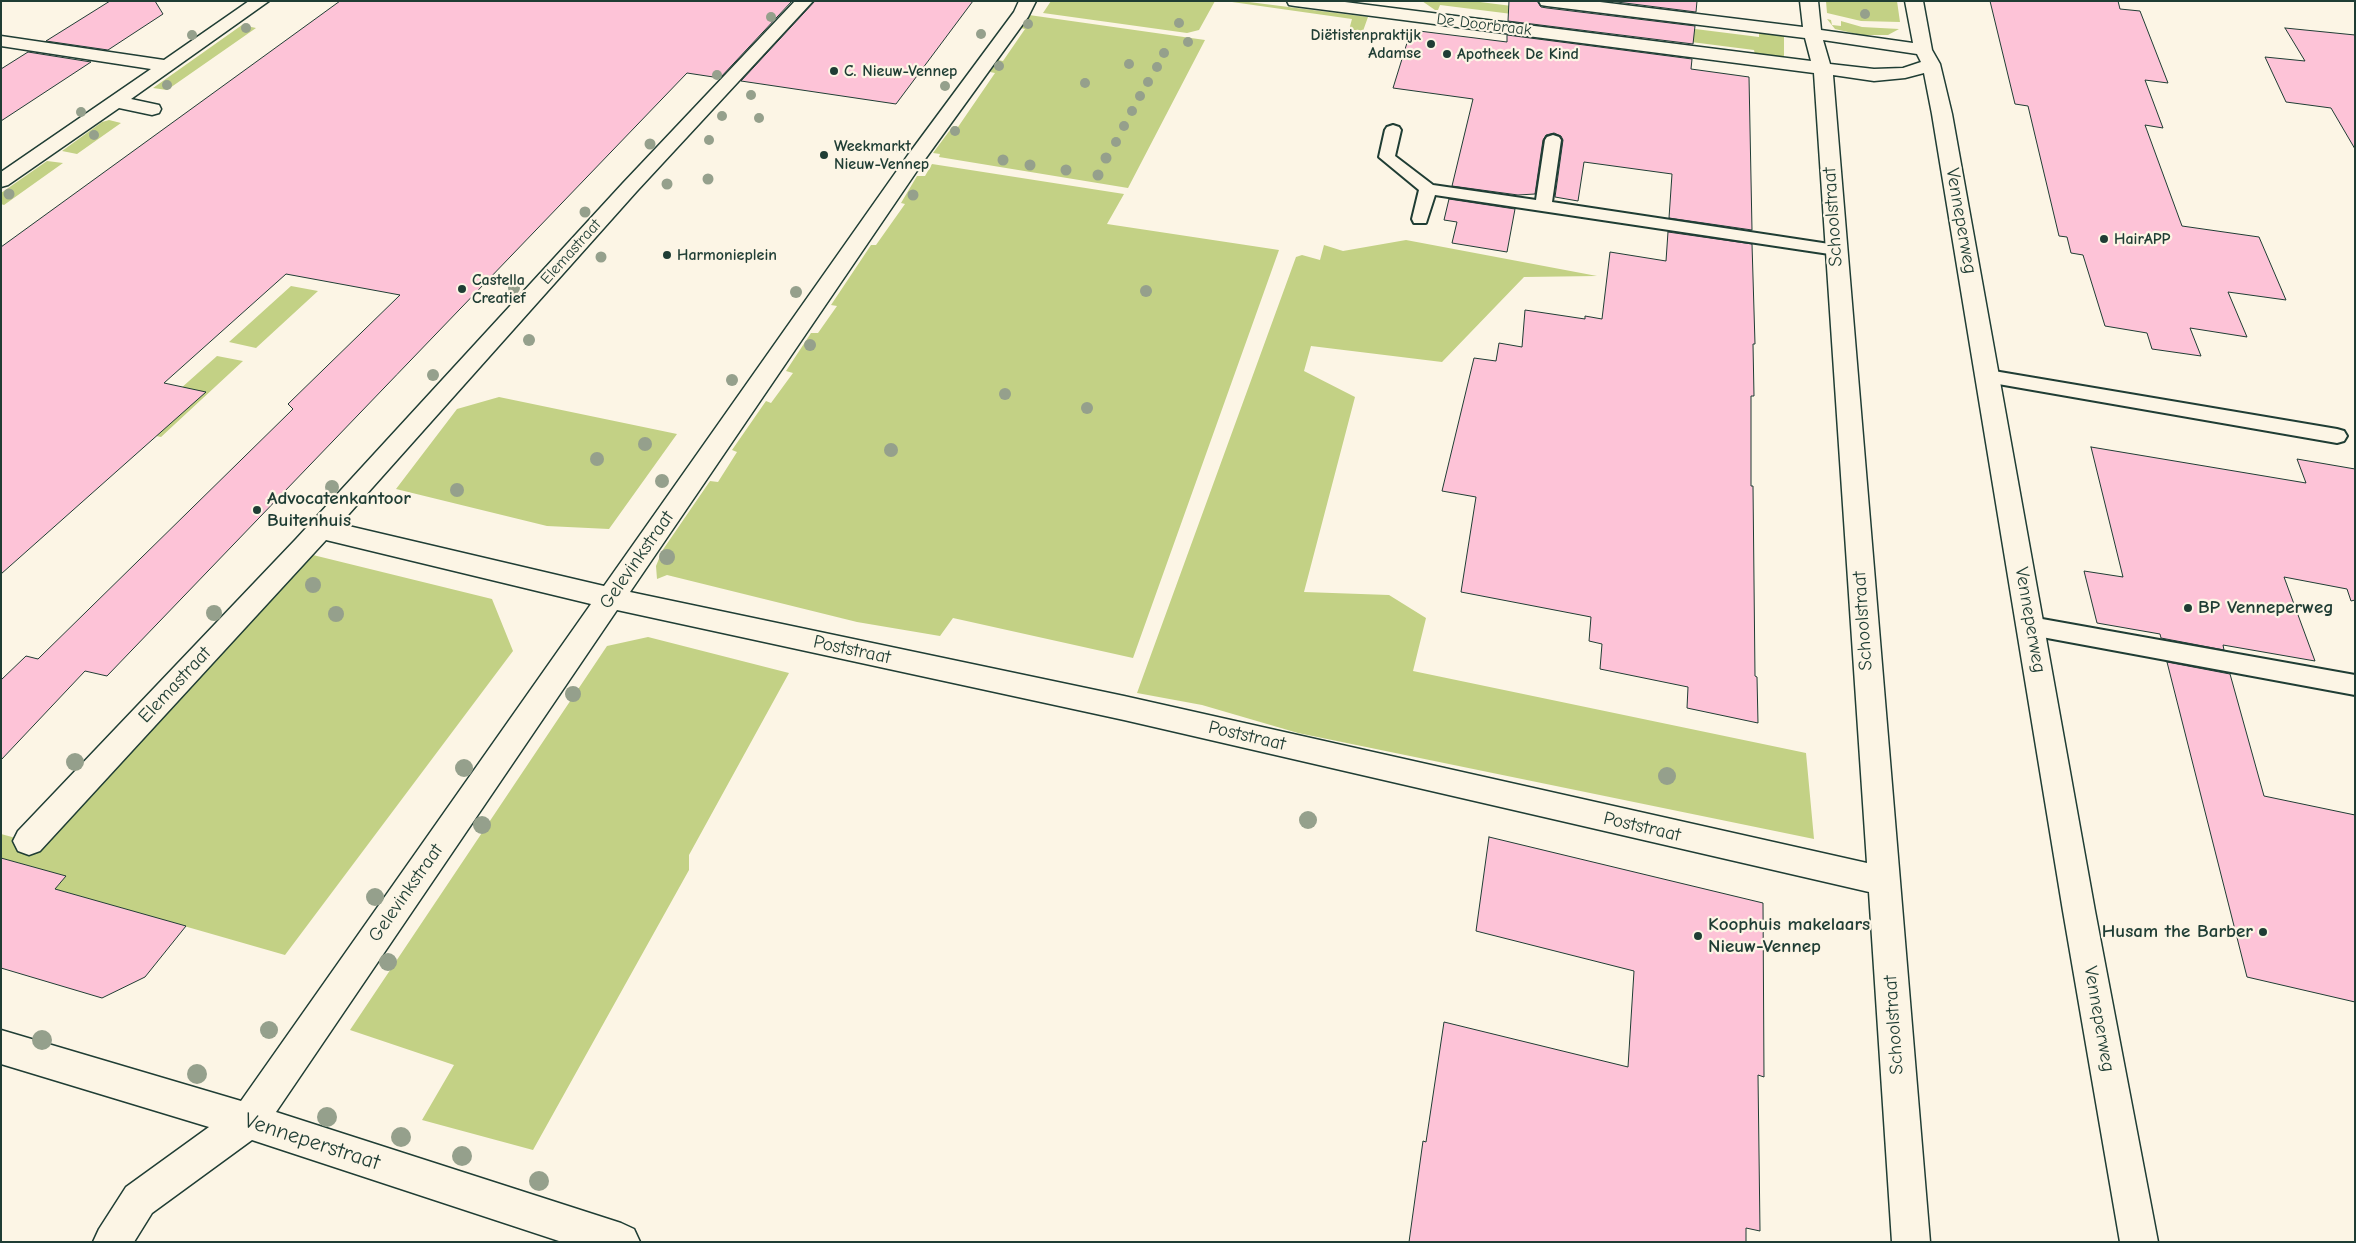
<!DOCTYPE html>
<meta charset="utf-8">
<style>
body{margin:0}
#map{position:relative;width:2356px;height:1243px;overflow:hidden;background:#fcf5e5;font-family:"Comic Neue",sans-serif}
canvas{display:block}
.frame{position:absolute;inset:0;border:2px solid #1f3d34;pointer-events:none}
</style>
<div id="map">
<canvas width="2356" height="1243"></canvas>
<div class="frame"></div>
</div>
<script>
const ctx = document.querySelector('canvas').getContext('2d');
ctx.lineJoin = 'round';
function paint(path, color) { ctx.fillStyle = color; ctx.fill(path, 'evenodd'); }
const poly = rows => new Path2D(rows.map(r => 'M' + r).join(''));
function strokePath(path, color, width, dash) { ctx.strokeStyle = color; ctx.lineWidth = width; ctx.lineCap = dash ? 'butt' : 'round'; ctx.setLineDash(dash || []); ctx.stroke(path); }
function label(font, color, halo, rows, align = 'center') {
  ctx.font = font + ' "Comic Neue",sans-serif'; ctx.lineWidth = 4.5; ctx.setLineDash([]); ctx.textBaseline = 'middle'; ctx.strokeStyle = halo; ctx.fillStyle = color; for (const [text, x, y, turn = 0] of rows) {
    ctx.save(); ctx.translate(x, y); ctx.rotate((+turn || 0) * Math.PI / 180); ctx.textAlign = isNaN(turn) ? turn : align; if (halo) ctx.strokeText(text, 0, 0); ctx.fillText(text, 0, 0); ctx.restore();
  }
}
paint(poly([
 [1051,1,1215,1,1199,30,1187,33,1043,13],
 [1225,1,1241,1,1368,17,1363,31,1349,30,1352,19],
 [1422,1,1472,1,1759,37,1759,32,1784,35,1784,59,1755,55,1754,50,1511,19,1512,14,1440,5,1438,10,1435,10],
 [1826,1,1897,1,1900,22,1861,21,1827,13],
 [1029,15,1205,40,1128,188,939,157,940,154,933,153,953,126,958,127,995,73,990,72,998,60,1003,61,1025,29,1021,28],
 [1827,19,1831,20,1832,25,1841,26,1841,21,1862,27,1899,29,1888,35,1861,35,1835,29],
 [242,25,256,28,167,90,153,88],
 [109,120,121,123,77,154,62,151,102,122],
 [47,161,63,163,4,205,1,204,1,193],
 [932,164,1124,194,1107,224,1279,250,1133,658,953,618,940,636,857,622,667,575,657,579,656,566,662,551,710,481,718,482,737,452,732,450,766,401,771,403,793,373,786,371,811,333,818,333,837,306,831,305,871,245,876,245,905,204,901,203,917,176,925,176],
 [1406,240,1597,276,1524,277,1442,362,1311,346,1304,371,1355,397,1304,592,1389,595,1426,618,1413,671,1806,753,1814,839,1298,733,1202,705,1137,693,1296,257,1302,255,1320,260,1324,245,1343,251],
 [291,286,318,291,256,348,229,342],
 [217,356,243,361,161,437,133,431],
 [499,397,677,434,609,529,547,526,396,489,457,409],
 [313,555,492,599,513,651,285,955,55,889,65,876,1,858,1,834,45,846,305,559],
 [648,637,789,673,689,855,689,870,533,1150,422,1120,454,1065,350,1030,607,646]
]), '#c3d185');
const building = poly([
 [110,1,155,1,163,14,108,50,46,41,110,1],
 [340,1,792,1,720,78,687,73,107,676,85,671,1,760,1,680,26,656,38,659,293,409,288,404,400,295,286,274,164,383,206,392,1,574,1,247,340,1],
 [815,1,973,1,896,104,741,81,815,1],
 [1509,1,1537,1,1541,7,1547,8,1695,26,1693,44,1508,21,1509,1],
 [1609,1,1697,1,1696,12,1609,1],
 [1990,1,2118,1,2120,9,2140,11,2168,83,2145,80,2163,128,2145,125,2182,226,2259,237,2286,300,2228,292,2247,337,2190,328,2201,356,2152,349,2147,333,2105,326,2083,255,2071,253,2067,237,2059,236,2028,106,2015,104,1990,1],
 [2285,28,2355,35,2355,149,2331,108,2286,102,2265,57,2305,61,2285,28],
 [1411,30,1507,42,1507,35,1692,59,1691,69,1749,77,1752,230,1669,218,1672,174,1584,162,1578,201,1555,197,1563,140,1561,136,1554,133,1546,135,1543,140,1535,194,1518,195,1452,186,1473,99,1393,88,1411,30],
 [28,52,91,62,1,121,1,69,28,52],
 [1449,199,1515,209,1507,252,1452,243,1457,222,1444,220,1449,199],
 [1668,232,1752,244,1755,344,1753,344,1754,396,1751,396,1751,486,1753,486,1755,676,1757,677,1758,723,1687,708,1688,687,1600,669,1602,644,1589,641,1591,617,1461,592,1476,497,1442,491,1474,358,1496,361,1499,343,1522,347,1525,310,1585,319,1585,316,1602,319,1610,252,1666,261,1668,232],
 [2091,447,2306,483,2297,459,2355,469,2355,600,2351,601,2347,589,2284,577,2315,661,2223,645,2224,650,2161,638,2160,634,2097,623,2084,571,2123,577,2091,447],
 [2167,662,2230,674,2264,796,2355,815,2355,1002,2247,977,2167,662],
 [1489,837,1763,903,1764,1077,1758,1075,1760,1231,1746,1228,1746,1242,1409,1242,1423,1141,1426,1142,1444,1022,1628,1067,1634,971,1476,931,1489,837],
 [1,858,66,876,55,889,186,926,145,977,102,998,1,968,1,858]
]);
paint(building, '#fdc3d7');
strokePath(building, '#1f3d34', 1);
const lane = poly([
 [1393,125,1399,127,1401,130,1395,156,1433,185,1536,200,1545,140,1547,137,1553,135,1559,137,1561,140,1552,202,1836,245,1842,246,1845,250,1842,254,1836,255,1435,195,1426,223,1414,223,1412,219,1419,190,1379,157,1385,130,1387,127,1393,125],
 [1988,370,2337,429,2344,431,2347,436,2344,441,2337,443,1981,381,1978,376,1981,371,1988,370],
 [2031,617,2355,675,2355,695,2031,635,2023,632,2020,626,2023,620,2031,617]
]);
const street = poly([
 [249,1,269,1,131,99,159,105,161,109,159,113,152,115,119,108,8,185,1,187,1,172,151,69,1,46,1,36,164,60,249,1],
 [795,1,813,1,637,191,340,524,604,586,908,155,1014,12,1019,1,1036,1,1028,17,923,162,630,592,1124,696,1867,863,1814,73,1295,6,1289,5,1287,1,1337,1,1811,61,1805,38,1547,6,1541,5,1539,1,1592,1,1803,27,1800,1,1818,1,1821,30,1913,43,1905,1,1923,1,1932,50,1940,64,1952,114,2095,911,2158,1242,2120,1242,2063,911,1932,114,1924,73,1905,78,1874,81,1833,75,1930,1242,1892,1242,1869,892,1124,720,617,610,276,1112,621,1223,634,1229,640,1242,562,1242,252,1140,152,1213,134,1242,93,1242,99,1229,126,1187,209,1127,1,1064,1,1030,241,1101,591,604,326,540,40,851,29,855,18,851,13,841,18,831,296,539,623,183,795,1],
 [1823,40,1917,54,1921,62,1903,68,1874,69,1830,64,1823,40]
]);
strokePath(lane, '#1f3d34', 4);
strokePath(street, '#1f3d34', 3);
paint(lane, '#fcf5e5');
paint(street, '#fcf5e5');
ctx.fillStyle = '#95a08c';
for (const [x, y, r] of [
 [1865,14,5],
 [771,17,5],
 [1179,23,5],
 [1028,24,5],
 [246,28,5],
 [981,34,5],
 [192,35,5],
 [1188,42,5],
 [1164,53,5],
 [1129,64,5],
 [999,66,5],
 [1157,67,5],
 [717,75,5],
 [1148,82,5],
 [1085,83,5],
 [167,85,5],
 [945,86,5],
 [751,95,5],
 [1140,96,5],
 [1132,111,5],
 [81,112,5],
 [722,116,5],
 [759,118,5],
 [1124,126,5],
 [955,131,5],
 [94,135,5],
 [709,140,5],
 [1116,142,5],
 [650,144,5.5],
 [900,147,5.5],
 [1106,158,5.5],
 [1003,160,5.5],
 [1030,165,5.5],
 [1066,170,5.5],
 [1098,175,5.5],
 [708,179,5.5],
 [667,184,5.5],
 [9,194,5.5],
 [913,195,5.5],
 [585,212,5.5],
 [601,257,5.5],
 [514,288,6],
 [1146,291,6],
 [796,292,6],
 [529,340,6],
 [810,345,6],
 [433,375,6],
 [732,380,6],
 [1005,394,6],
 [1087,408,6],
 [645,444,7],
 [891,450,7],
 [597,459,7],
 [662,481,7],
 [332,487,7],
 [457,490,7],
 [667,557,8],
 [313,585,8],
 [214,613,8],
 [336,614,8],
 [573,694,8],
 [75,762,9],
 [464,768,9],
 [1667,776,9],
 [1308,820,9],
 [482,825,9],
 [375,897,9],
 [388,962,9],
 [269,1030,9],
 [42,1040,10],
 [197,1074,10],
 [327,1117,10],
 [401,1137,10],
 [462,1156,10],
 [539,1181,10]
]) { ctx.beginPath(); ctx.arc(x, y, r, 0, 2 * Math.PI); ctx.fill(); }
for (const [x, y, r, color] of [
 [1431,44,5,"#1f3d34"],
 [1447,54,5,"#1f3d34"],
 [834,71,5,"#1f3d34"],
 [824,155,5,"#1f3d34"],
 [2104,239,5,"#1f3d34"],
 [667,255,5,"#1f3d34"],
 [462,289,5,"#1f3d34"],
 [257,510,5,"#1f3d34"],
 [2188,608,5,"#1f3d34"],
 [2263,932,5,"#1f3d34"],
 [1698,936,5,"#1f3d34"]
]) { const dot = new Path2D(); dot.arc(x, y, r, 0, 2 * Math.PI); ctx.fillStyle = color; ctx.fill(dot); strokePath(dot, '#fcf5e5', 2); }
label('16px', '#1f3d34', '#fcf5e5', [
 ["De Doorbraak",1484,25,7],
 ["Elemastraat",571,252,-48]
]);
label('bold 16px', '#1f3d34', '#fcf5e5', [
 ["Diëtistenpraktijk",1421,35,"right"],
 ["Adamse",1421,53,"right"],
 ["Apotheek De Kind",1457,54],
 ["C. Nieuw-Vennep",844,71],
 ["Weekmarkt",834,146],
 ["Nieuw-Vennep",834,164],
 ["HairAPP",2114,239],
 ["Harmonieplein",677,255],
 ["Castella",472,280],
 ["Creatief",472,298]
], 'left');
label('19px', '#1f3d34', '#fcf5e5', [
 ["Schoolstraat",1833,217,-94],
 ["Venneperweg",1961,221,80],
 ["Gelevinkstraat",637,560,-55],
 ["Venneperweg",2030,620,80],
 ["Schoolstraat",1863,621,-94],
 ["Poststraat",852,650,12],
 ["Elemastraat",175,685,-47],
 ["Poststraat",1247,736,13],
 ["Poststraat",1642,827,13],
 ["Gelevinkstraat",406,893,-55],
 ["Venneperweg",2099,1019,80],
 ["Schoolstraat",1894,1025,-94]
]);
label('bold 19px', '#1f3d34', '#fcf5e5', [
 ["Advocatenkantoor",267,499],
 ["Buitenhuis",267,521],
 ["BP Venneperweg",2198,608],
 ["Koophuis makelaars",1708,925],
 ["Nieuw-Vennep",1708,947],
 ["Husam the Barber",2253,932,"right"]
], 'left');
label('22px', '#1f3d34', '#fcf5e5', [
 ["Venneperstraat",312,1142,18]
]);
</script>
